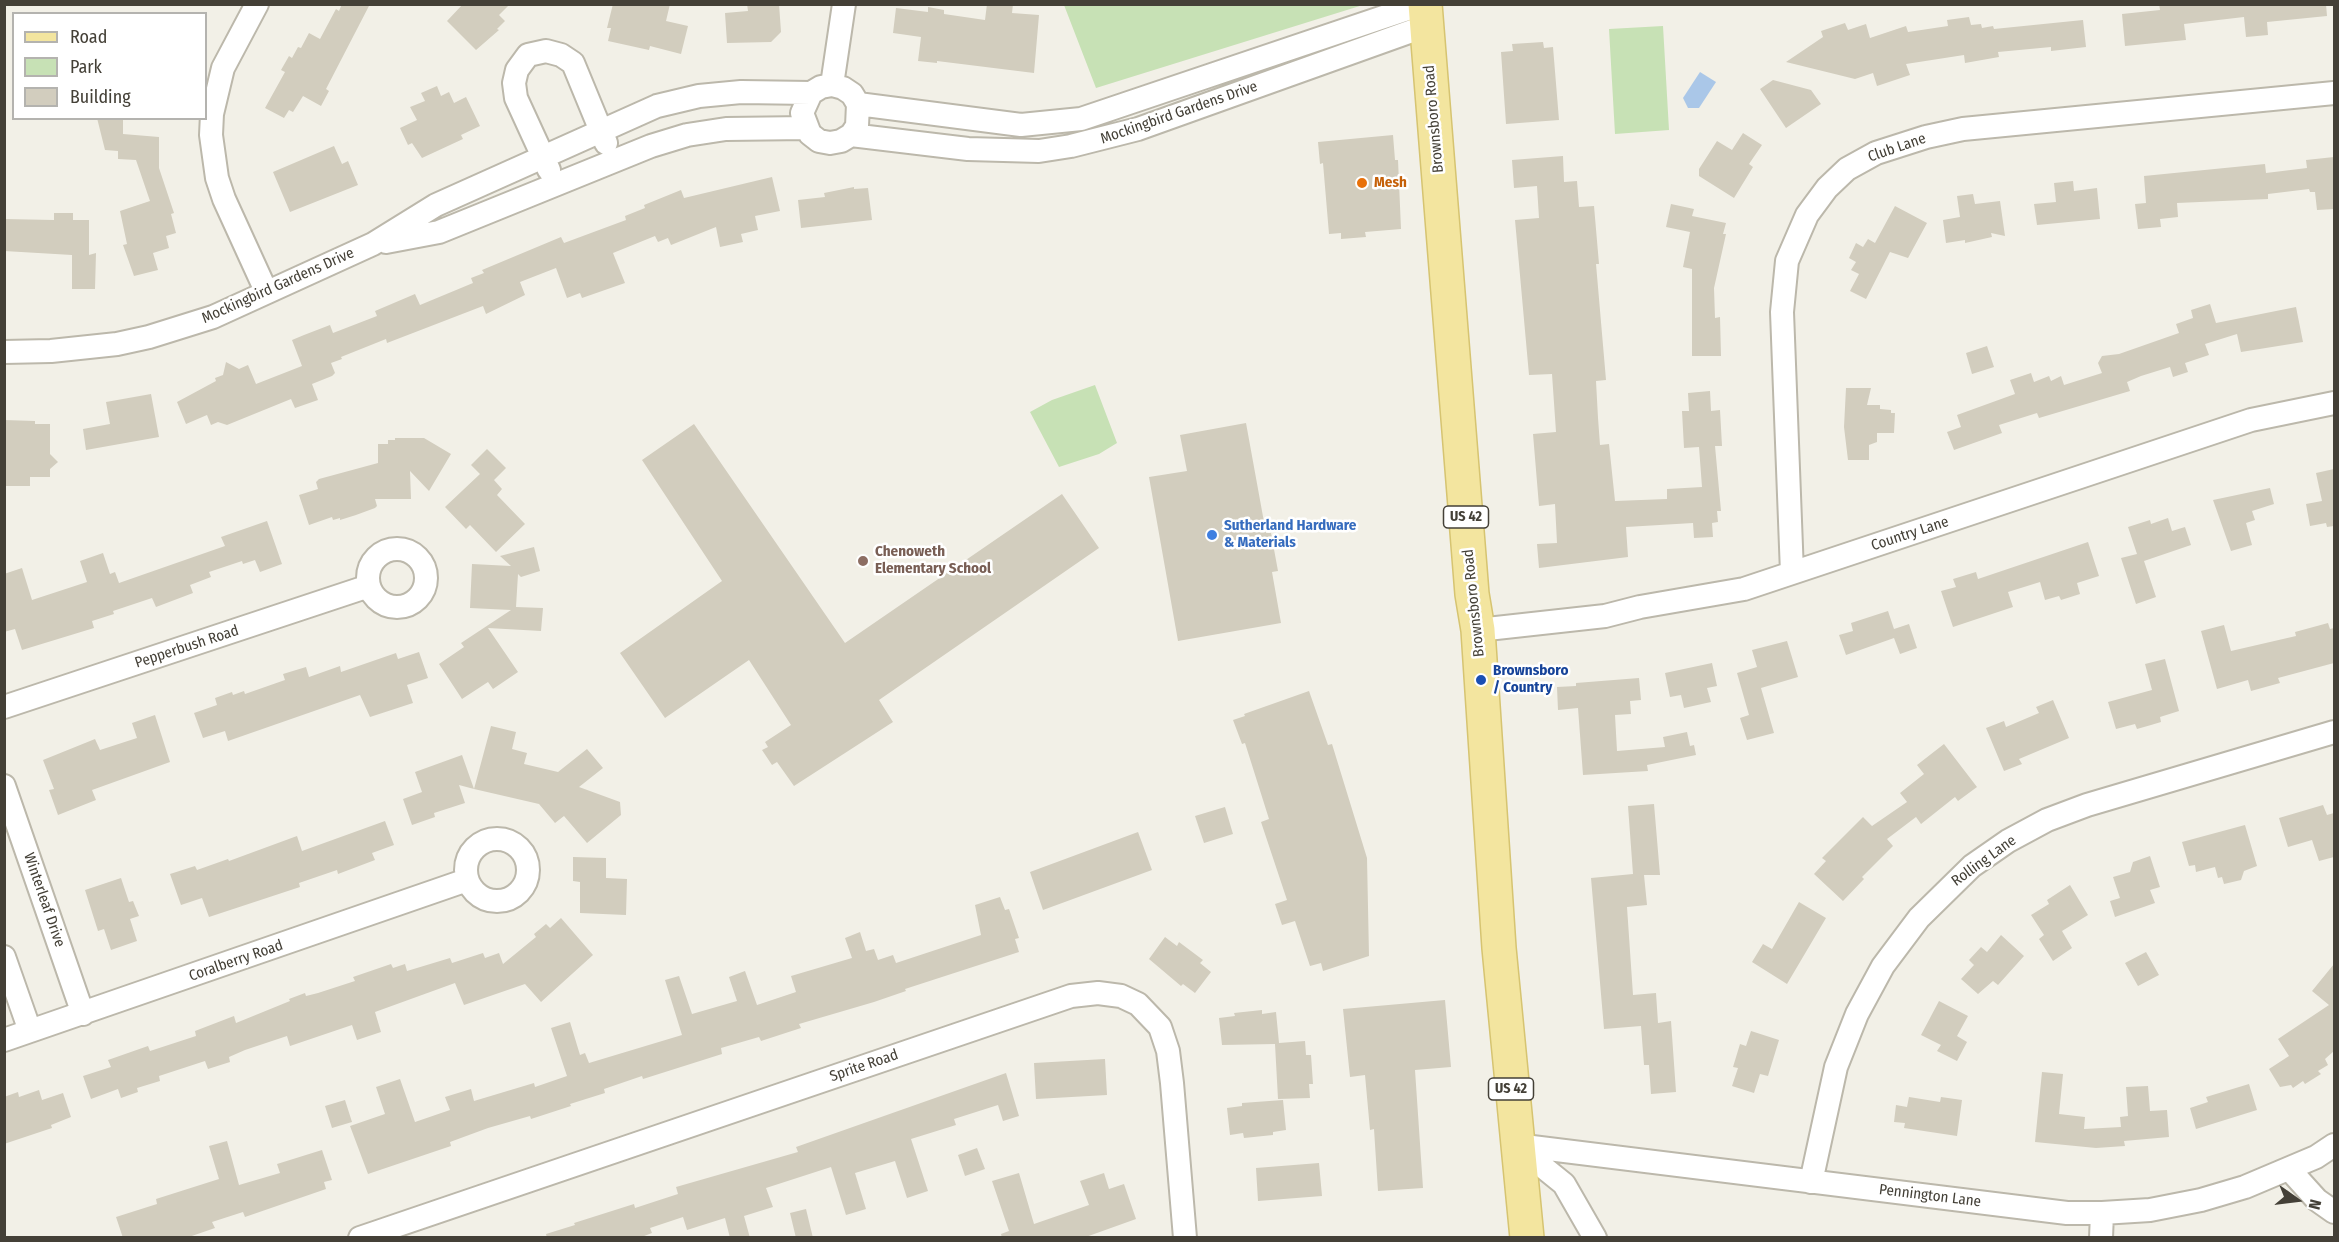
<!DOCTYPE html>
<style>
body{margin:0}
#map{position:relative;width:2339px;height:1242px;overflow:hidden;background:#f2f0e7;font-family:"Fira Sans Condensed",sans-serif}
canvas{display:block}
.frame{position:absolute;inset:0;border:6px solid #444037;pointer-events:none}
.legend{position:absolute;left:12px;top:12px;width:195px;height:108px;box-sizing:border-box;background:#fff;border:2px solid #b4b3af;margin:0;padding:8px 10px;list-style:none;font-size:18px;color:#444037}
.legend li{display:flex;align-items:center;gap:12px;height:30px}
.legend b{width:30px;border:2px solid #b4b3af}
.north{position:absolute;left:2267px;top:1170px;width:60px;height:60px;-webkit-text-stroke:4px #fff;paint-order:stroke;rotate:104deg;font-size:16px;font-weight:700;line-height:24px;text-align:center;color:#444037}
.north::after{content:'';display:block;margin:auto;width:21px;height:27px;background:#444037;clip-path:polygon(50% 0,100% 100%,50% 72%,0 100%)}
</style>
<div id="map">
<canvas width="2339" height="1242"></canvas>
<div class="frame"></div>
<ul class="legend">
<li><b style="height:8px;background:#f3e59f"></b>Road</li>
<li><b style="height:16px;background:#c7e1b5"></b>Park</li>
<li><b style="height:16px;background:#d2cdbe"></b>Building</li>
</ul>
<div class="north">N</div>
</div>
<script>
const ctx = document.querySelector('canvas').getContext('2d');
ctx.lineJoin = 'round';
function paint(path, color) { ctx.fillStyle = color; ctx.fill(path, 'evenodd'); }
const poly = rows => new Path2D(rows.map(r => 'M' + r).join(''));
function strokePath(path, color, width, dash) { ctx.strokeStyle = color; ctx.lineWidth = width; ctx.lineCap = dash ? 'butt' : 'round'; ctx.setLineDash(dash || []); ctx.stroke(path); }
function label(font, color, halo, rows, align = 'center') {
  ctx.font = font + ' "Fira Sans Condensed",sans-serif'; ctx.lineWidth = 5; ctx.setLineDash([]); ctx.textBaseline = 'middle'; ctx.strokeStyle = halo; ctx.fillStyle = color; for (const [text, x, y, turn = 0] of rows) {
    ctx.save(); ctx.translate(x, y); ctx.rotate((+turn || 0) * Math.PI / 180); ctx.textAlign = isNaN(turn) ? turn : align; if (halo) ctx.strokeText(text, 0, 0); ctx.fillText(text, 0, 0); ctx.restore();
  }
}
paint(poly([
 [1064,5,1363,5,1096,88],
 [1663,26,1669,130,1615,134,1609,29],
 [1095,385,1117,443,1099,454,1059,467,1030,412,1052,400]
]), '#c7e1b5');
paint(poly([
 [1700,72,1716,82,1699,108,1688,108,1683,98]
]), '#aac7e8');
paint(poly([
 [342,4,370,4,326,89,329,91,321,106,303,96,293,112,289,110,284,118,265,108,285,72,281,70,289,56,292,58,298,47,301,48,309,33,320,39,336,9,339,11],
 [463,4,510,4,499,15,505,21,497,29,499,30,476,50,447,21],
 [613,4,670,4,666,21,688,26,681,54,650,46,649,50,608,41,611,28,607,28],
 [747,4,779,4,781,32,771,42,727,43,725,13,748,11],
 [987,4,1013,4,1012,13,1039,15,1034,73,937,61,937,63,918,61,921,37,893,33,896,8,928,12,928,7,944,10,944,14,985,20],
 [2159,4,2326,4,2327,16,2267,22,2268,35,2246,37,2244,17,2184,24,2186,40,2125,46,2122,14,2160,10],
 [1969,17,1971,25,1981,24,1982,28,1993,26,1994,29,2083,20,2086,47,2051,51,2051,47,1998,52,1999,57,1965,63,1964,55,1906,64,1910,75,1877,86,1873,73,1855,79,1786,62,1823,37,1821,31,1845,23,1848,30,1866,24,1870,38,1906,26,1908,32,1948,26,1947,20],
 [1543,42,1544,48,1553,47,1559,120,1506,124,1501,52,1513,51,1512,44],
 [1773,80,1811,90,1821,104,1786,128,1760,89],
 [437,86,441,96,449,92,454,103,466,97,480,126,461,135,463,139,422,158,412,143,408,145,400,128,417,120,410,107,425,101,421,93],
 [97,118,123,118,123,134,159,137,159,168,174,213,171,214,176,233,166,236,169,248,153,253,158,270,134,276,123,245,127,244,120,211,150,201,136,160,118,159,118,151,105,150],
 [1743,133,1762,145,1749,164,1753,167,1734,198,1699,176,1699,169,1717,141,1732,150],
 [1393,135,1395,160,1398,160,1401,229,1365,232,1366,237,1341,239,1341,233,1329,234,1323,163,1320,164,1318,142],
 [334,146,342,164,348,161,358,185,290,212,273,172],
 [1563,156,1564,182,1577,181,1579,207,1594,206,1599,264,1596,264,1606,380,1596,381,1598,418,1600,445,1609,444,1615,501,1667,499,1667,489,1702,487,1699,447,1684,448,1682,411,1689,411,1688,393,1710,391,1711,411,1720,410,1722,446,1715,446,1721,511,1717,511,1718,522,1712,523,1713,537,1694,538,1693,523,1626,527,1628,557,1539,568,1537,544,1557,543,1555,504,1539,506,1533,434,1556,432,1552,374,1529,375,1515,220,1539,218,1537,186,1514,188,1512,160],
 [2334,157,2334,209,2317,210,2315,192,2310,192,2309,189,2268,194,2268,199,2177,203,2178,217,2160,219,2161,227,2138,229,2135,204,2146,203,2144,176,2265,164,2266,173,2307,168,2306,160],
 [772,177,780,211,755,216,758,230,741,234,743,242,720,247,716,227,671,245,668,238,658,242,655,236,613,253,625,283,582,298,580,293,567,298,556,268,520,282,525,295,486,314,483,306,387,343,386,339,341,357,342,359,331,363,335,373,332,376,312,384,318,400,295,408,291,399,227,425,218,422,211,425,207,415,186,424,177,402,216,381,215,378,223,375,226,362,239,369,248,365,256,384,302,366,292,340,304,335,330,325,333,333,377,316,375,311,415,294,420,305,473,283,471,278,484,273,482,270,561,237,564,243,626,220,625,216,645,208,644,205,681,190,684,198],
 [2073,181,2074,191,2097,188,2100,219,2037,225,2034,204,2056,202,2054,183],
 [854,187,854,189,868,188,872,220,801,228,798,200,825,197,824,193],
 [1973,194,1975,204,2000,201,2005,236,1991,233,1992,237,1965,243,1965,240,1946,243,1943,220,1960,217,1957,196],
 [1671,204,1694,209,1692,216,1726,223,1723,234,1726,234,1714,288,1715,318,1720,317,1721,356,1692,356,1692,269,1683,267,1690,232,1666,227],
 [1895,206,1927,223,1908,258,1890,252,1866,299,1850,291,1859,274,1851,270,1856,262,1849,258,1856,243,1863,247,1868,239,1875,243],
 [54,213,73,213,73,220,89,220,89,255,96,253,95,289,72,289,72,255,4,251,4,219,54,220],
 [2210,304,2216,323,2296,307,2303,342,2241,352,2237,334,2205,344,2209,355,2185,363,2188,372,2173,377,2170,367,2141,376,2127,382,2130,391,2039,418,2037,413,1999,425,2002,433,1954,450,1947,432,1961,427,1957,415,2015,394,2010,380,2031,373,2034,382,2049,376,2051,381,2061,376,2064,385,2102,373,2098,363,2102,356,2119,354,2179,333,2176,324,2193,318,2191,310],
 [1987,346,1994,367,1972,374,1966,353],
 [1846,388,1871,388,1867,405,1880,405,1880,409,1891,410,1891,413,1895,413,1894,433,1877,433,1877,442,1869,445,1869,460,1848,460,1844,427],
 [151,394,159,437,86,450,83,429,110,424,106,402],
 [4,420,35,421,35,424,50,424,50,454,58,462,50,469,50,477,30,477,30,486,4,486],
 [1246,423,1266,533,1271,533,1278,571,1272,572,1281,623,1178,641,1149,477,1187,471,1180,435],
 [694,424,845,643,1062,494,1099,548,879,700,893,722,794,786,777,762,772,765,762,750,768,747,765,742,791,725,749,660,665,718,620,653,722,581,642,460],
 [395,438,424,438,451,454,429,491,410,471,411,499,375,499,377,506,375,508,356,515,340,520,340,518,333,520,332,517,309,525,299,495,318,489,316,482,319,479,378,463,378,444,388,444,388,440,395,440],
 [487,449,506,468,494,480,502,489,497,495,525,524,496,552,470,525,466,529,445,507,480,474,471,465],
 [2334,469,2334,526,2327,527,2326,523,2310,526,2306,504,2322,501,2316,473],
 [2270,488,2274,504,2252,511,2255,520,2246,523,2252,545,2231,551,2213,500],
 [2168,518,2172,531,2185,527,2191,545,2144,561,2156,597,2136,604,2121,558,2137,554,2128,527,2150,520,2151,524],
 [267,521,282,564,260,572,255,560,243,564,242,561,209,572,211,577,190,585,193,593,156,607,152,598,113,611,114,614,92,621,94,628,22,650,15,629,4,632,4,574,22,568,32,600,87,582,80,561,103,553,110,574,115,572,119,583,225,546,221,537],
 [2088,542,2099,576,2077,583,2080,594,2061,600,2059,596,2045,600,2040,582,2008,592,2013,607,1953,627,1941,591,1956,587,1953,579,1976,572,1978,579],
 [534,547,540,571,521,577,518,574,516,607,543,608,541,631,488,628,518,672,493,689,488,682,462,699,439,664,464,647,461,643,511,610,470,608,472,564,511,566,500,556],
 [1888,611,1894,629,1909,624,1917,648,1900,654,1894,638,1846,655,1839,635,1853,631,1851,623],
 [2328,623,2330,629,2334,628,2334,663,2278,678,2280,683,2251,691,2248,680,2217,689,2201,631,2224,625,2231,651,2296,636,2295,632],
 [1787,641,1798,677,1761,688,1774,733,1747,740,1740,718,1749,715,1737,673,1757,667,1752,650],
 [419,652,428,678,407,685,413,703,370,717,360,695,228,741,225,731,203,738,194,713,217,705,215,698,232,692,233,695,244,691,245,694,285,680,283,674,306,667,309,677,340,666,341,672,396,653,398,659],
 [2165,659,2179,711,2160,717,2161,722,2151,725,2137,729,2135,724,2116,729,2108,702,2152,690,2145,664],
 [1712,663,1717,686,1707,688,1711,702,1684,708,1681,695,1670,697,1665,673],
 [1639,678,1641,700,1630,701,1631,714,1615,715,1617,751,1665,747,1663,737,1687,732,1690,746,1694,745,1696,755,1647,765,1648,771,1583,775,1578,708,1558,710,1557,687,1576,686,1576,683],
 [1309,691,1328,745,1332,744,1367,858,1369,956,1323,971,1321,963,1310,966,1295,921,1282,925,1275,904,1287,900,1261,822,1269,819,1245,743,1242,744,1233,720,1245,716,1244,714],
 [2053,700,2069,738,2019,759,2022,764,2004,771,1986,728,2004,721,2006,727,2039,713,2036,707],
 [155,715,170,762,92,790,96,800,58,815,49,790,54,789,43,760,95,739,100,750,137,738,132,723],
 [491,726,516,732,512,749,527,753,524,764,558,772,587,749,603,768,579,787,620,802,621,815,587,843,564,816,555,823,539,804,474,789],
 [1944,744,1977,787,1958,801,1955,797,1921,824,1916,817,1887,839,1893,846,1862,877,1864,879,1843,901,1814,874,1826,861,1822,858,1863,817,1872,826,1907,802,1900,793,1924,774,1917,765],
 [462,755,474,789,459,785,465,803,434,813,435,817,412,825,403,799,422,792,415,772],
 [1654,804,1660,875,1644,875,1647,905,1627,907,1633,995,1656,993,1658,1023,1671,1021,1676,1092,1651,1094,1649,1065,1644,1065,1641,1026,1604,1029,1591,878,1633,874,1628,806],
 [2323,805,2327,815,2334,813,2334,857,2319,861,2312,840,2288,847,2279,818],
 [1225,807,1233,834,1204,843,1195,816],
 [385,821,394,845,372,853,375,860,338,874,337,870,299,883,300,887,209,917,202,898,181,905,170,874,195,866,197,870,228,859,229,861,297,836,302,851],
 [2245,825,2257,866,2244,871,2241,880,2224,884,2222,877,2218,878,2215,867,2196,872,2195,865,2189,866,2182,842],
 [1138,832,1152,870,1043,910,1030,872],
 [2150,856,2160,887,2150,890,2155,903,2115,917,2110,901,2120,898,2113,877,2130,872,2133,862],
 [573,857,606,858,606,878,627,879,626,915,580,913,580,882,573,881],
 [121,878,129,902,133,901,139,916,130,919,137,941,111,950,104,929,98,931,85,890],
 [2070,885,2088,915,2062,931,2072,948,2053,961,2039,939,2044,935,2031,915,2049,904,2047,900],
 [1000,897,1005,910,1009,909,1019,938,1015,939,1019,952,905,989,906,991,874,1002,799,1024,801,1028,761,1041,759,1037,721,1048,722,1054,643,1079,642,1076,604,1089,605,1093,570,1104,571,1106,531,1119,530,1116,488,1128,450,1142,451,1146,368,1174,350,1126,385,1114,376,1087,400,1079,415,1122,450,1110,445,1097,471,1089,474,1101,534,1083,535,1087,567,1076,551,1028,570,1022,580,1055,585,1053,589,1063,682,1035,665,980,679,976,692,1014,737,1001,729,977,745,971,757,1005,796,992,791,976,852,958,845,938,860,932,866,951,874,949,878,960,893,955,896,963,981,935,975,905],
 [1799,902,1826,918,1787,984,1752,962,1763,944,1772,949],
 [561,918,593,955,541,1002,525,984,464,1005,455,983,375,1012,381,1032,357,1040,352,1025,290,1046,287,1036,245,1050,229,1057,230,1062,208,1069,205,1061,159,1076,160,1081,137,1088,138,1092,121,1098,118,1089,91,1099,83,1076,111,1067,108,1060,148,1046,150,1051,196,1036,195,1031,234,1016,236,1023,290,1001,289,999,305,993,306,996,318,993,355,981,353,977,391,964,393,968,405,964,407,971,450,958,452,963,483,953,485,958,499,953,503,964,536,937,534,934,546,924,550,928],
 [2001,935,2024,956,1998,985,1993,981,1978,994,1961,979,1974,965,1969,960,1981,947,1987,952],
 [1165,937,1177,946,1179,942,1203,960,1200,963,1211,972,1195,993,1183,984,1181,986,1149,959],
 [2146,952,2159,975,2138,986,2125,963],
 [2334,964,2334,1051,2325,1059,2328,1065,2318,1071,2321,1074,2305,1084,2303,1081,2293,1088,2291,1085,2280,1087,2269,1069,2289,1056,2278,1039,2329,1005,2312,991],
 [1445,1000,1451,1067,1415,1070,1423,1188,1378,1191,1374,1129,1370,1130,1365,1075,1350,1077,1343,1009],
 [1939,1001,1968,1016,1957,1036,1967,1042,1957,1061,1937,1051,1941,1045,1921,1035],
 [1262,1010,1262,1014,1276,1012,1279,1043,1305,1041,1306,1055,1311,1055,1313,1084,1309,1084,1310,1098,1278,1099,1275,1044,1222,1045,1219,1018,1235,1016,1234,1013],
 [1751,1031,1779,1040,1768,1076,1760,1074,1754,1093,1732,1086,1738,1068,1733,1067,1740,1044,1746,1046],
 [1105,1059,1107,1095,1036,1099,1034,1063],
 [2042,1072,2063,1074,2059,1114,2085,1117,2084,1129,2121,1127,2120,1117,2128,1116,2126,1087,2148,1086,2150,1111,2167,1110,2169,1137,2124,1141,2125,1146,2096,1148,2035,1142],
 [1006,1073,1019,1116,1003,1121,998,1105,954,1119,956,1125,911,1139,928,1191,907,1198,895,1161,855,1173,866,1209,846,1215,831,1167,766,1188,773,1207,744,1216,750,1238,730,1238,725,1218,687,1230,683,1217,650,1228,652,1233,639,1238,547,1238,546,1234,575,1225,574,1223,634,1204,635,1208,678,1194,676,1187,798,1152,796,1147],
 [2249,1084,2257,1110,2196,1129,2190,1108,2208,1102,2206,1097],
 [39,1090,42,1100,63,1093,71,1117,51,1125,52,1128,4,1144,4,1097,18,1092,19,1097],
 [1909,1097,1940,1102,1941,1097,1962,1100,1957,1136,1904,1128,1905,1123,1894,1122,1896,1105,1907,1107],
 [345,1100,352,1122,332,1128,325,1106],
 [1283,1100,1286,1130,1273,1132,1273,1135,1244,1138,1243,1133,1230,1135,1227,1108,1242,1106,1242,1103],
 [227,1141,239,1185,280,1173,277,1164,322,1150,332,1180,324,1182,326,1189,245,1217,243,1212,212,1222,215,1228,186,1238,123,1238,116,1217,157,1204,156,1199,219,1179,209,1146],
 [977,1148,985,1169,965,1176,958,1155],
 [1319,1163,1322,1196,1258,1201,1256,1168],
 [1019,1173,1034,1224,1089,1205,1080,1181,1104,1173,1109,1189,1124,1184,1136,1219,1083,1238,1002,1238,1001,1234,1009,1231,992,1181],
 [806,1209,813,1238,796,1238,790,1213]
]), '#d2cdbe');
const street = poly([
 [257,4,223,68,212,114,211,135,217,178,224,199,266,291],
 [832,85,844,4],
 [858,104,1021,125,1081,119,1422,4],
 [851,135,968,149,1039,151,1071,146,1138,129,1426,26],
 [549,170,516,98,514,83,517,70,528,55,546,51,561,55,573,63,606,143],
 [386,242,439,232,651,146,687,135,726,129,807,128],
 [4,352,51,351,117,344,149,337,213,317,373,244,436,205,657,106,699,96,741,92,811,93,821,87,832,85,843,88,852,94,858,104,857,126,851,135,841,141,830,143,819,141,810,134,802,113,811,93],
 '368 578a29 29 0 1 1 58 0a29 29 0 1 1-58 0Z',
 [1792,573,1782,312,1787,261,1807,215,1827,188,1847,169,1876,153,1926,137,1963,129,2334,93],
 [1478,630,1605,616,1640,607,1744,589,2251,420,2334,403],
 [4,707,369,586],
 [4,786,83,1014],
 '466 870a31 31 0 1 1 62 0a31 31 0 1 1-62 0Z',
 [4,957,30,1031],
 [4,1040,467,880],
 [1516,1145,2067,1213,2102,1213,2150,1210,2201,1200,2245,1187,2316,1157,2334,1145],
 [1517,1146,1564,1184,1595,1238],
 [2289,1169,2317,1200,2334,1212],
 [1811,1182,1836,1067,1857,1014,1883,966,1919,918,1972,866,2008,841,2047,820,2087,805,2334,732],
 [360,1238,1071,996,1098,993,1121,996,1138,1004,1160,1027,1168,1051,1172,1083,1185,1238],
 [2101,1238,2102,1213]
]);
const primary = poly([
 [1425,4,1472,594,1478,630,1499,948,1527,1238]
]);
strokePath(street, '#bcb8ab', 26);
strokePath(primary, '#d6c471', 36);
strokePath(street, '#fff', 22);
strokePath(primary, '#f3e59f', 33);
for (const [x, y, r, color] of [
 [1362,183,6,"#e8710a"],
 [1212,535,6,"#3f7fe0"],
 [863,561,6,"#8d6e63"],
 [1481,680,6,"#1a4fb4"]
]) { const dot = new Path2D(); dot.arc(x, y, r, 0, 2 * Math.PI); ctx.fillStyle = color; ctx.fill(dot); strokePath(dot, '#fff', 2); }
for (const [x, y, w] of [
 [1466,517,45],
 [1511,1089,45]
]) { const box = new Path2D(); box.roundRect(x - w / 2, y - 11, w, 22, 4.5); ctx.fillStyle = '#fff'; ctx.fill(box); strokePath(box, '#444037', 1.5); }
label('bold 14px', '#444037', null, [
 ["US 42",1466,517],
 ["US 42",1511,1089]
]);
label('15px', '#444037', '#fff', [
 ["Mockingbird Gardens Drive",1179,113,-19],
 ["Brownsboro Road",1434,119,-95],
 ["Club Lane",1897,148,-19],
 ["Mockingbird Gardens Drive",278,286,-24],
 ["Country Lane",1910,534,-18],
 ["Brownsboro Road",1474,603,-96],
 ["Pepperbush Road",187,647,-18],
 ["Rolling Lane",1984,861,-36],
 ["Winterleaf Drive",44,900,71],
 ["Coralberry Road",236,961,-19],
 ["Sprite Road",864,1066,-19],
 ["Pennington Lane",1930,1196,7]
]);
label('bold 15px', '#c56008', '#fff', [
 ["Mesh",1374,183]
], 'left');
label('bold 15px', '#366cbe', '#fff', [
 ["Sutherland Hardware",1224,526],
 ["& Materials",1224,543]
], 'left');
label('bold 15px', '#785e54', '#fff', [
 ["Chenoweth",875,552],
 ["Elementary School",875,569]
], 'left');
label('bold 15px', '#164399', '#fff', [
 ["Brownsboro",1493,671],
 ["/ Country",1493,688]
], 'left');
</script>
